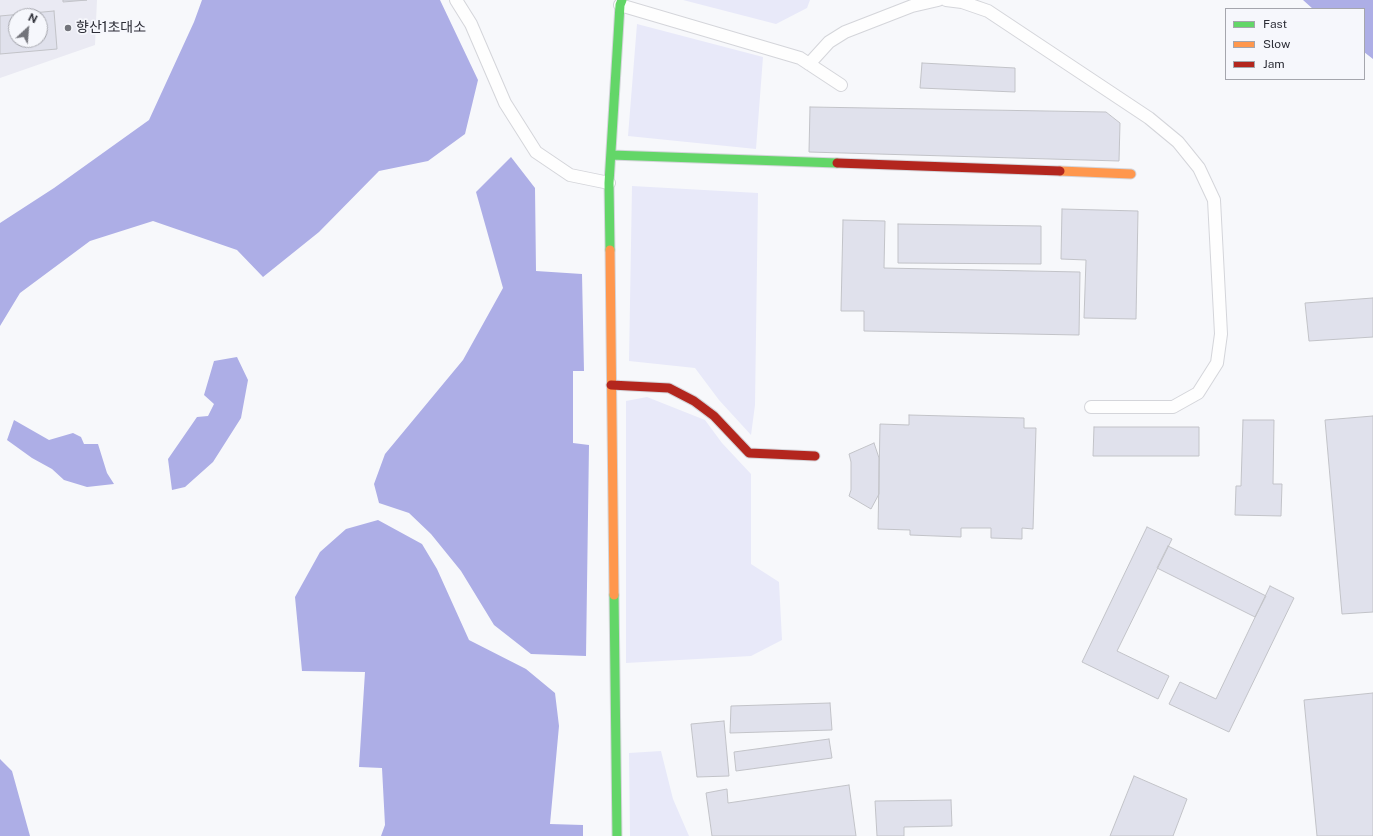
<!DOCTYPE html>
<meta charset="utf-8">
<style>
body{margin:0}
#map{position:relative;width:1373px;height:836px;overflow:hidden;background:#f7f8fb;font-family:"Public Sans",sans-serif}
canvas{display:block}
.legend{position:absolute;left:1225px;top:8px;width:140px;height:72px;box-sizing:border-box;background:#f6f7fc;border:1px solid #a5a6ad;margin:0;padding:5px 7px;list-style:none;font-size:12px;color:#2c2d36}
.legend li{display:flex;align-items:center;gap:8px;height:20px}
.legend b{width:20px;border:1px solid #a5a6ad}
.north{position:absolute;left:8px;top:8px;width:40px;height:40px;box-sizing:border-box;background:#f6f7fc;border:1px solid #a5a6ad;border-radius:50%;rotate:26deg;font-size:11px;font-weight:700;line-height:16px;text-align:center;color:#2c2d36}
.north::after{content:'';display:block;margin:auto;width:14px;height:18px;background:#73747b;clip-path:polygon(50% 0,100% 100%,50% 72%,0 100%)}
</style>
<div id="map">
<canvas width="1373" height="836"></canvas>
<ul class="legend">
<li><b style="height:5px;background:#63d668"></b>Fast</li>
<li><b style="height:5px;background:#ff974d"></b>Slow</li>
<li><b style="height:5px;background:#b3261e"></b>Jam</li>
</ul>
<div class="north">N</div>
</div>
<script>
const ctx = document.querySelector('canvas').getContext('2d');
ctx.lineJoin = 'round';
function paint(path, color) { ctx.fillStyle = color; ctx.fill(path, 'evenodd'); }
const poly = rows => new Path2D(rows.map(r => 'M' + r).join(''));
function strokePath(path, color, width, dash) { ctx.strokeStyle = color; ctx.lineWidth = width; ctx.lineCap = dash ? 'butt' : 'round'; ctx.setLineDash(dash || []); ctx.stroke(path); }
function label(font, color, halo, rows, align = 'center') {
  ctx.font = font + ' "Public Sans","Noto Sans KR",sans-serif'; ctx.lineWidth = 3.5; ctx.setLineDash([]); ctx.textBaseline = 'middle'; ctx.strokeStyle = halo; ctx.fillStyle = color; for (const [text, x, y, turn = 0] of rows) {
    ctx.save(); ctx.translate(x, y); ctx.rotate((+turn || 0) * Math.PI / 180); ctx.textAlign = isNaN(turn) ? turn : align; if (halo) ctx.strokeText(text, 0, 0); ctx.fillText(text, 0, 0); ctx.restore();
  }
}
paint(poly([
 [0,0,97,0,95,45,0,78],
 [16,16,40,16,40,40,16,40]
]), '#eaeaf3');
paint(poly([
 [683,0,810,0,807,8,776,24],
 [637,24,763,57,756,149,628,136],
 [632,186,758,193,755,405,751,435,719,400,695,368,629,361],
 [647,397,705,420,722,443,751,474,751,564,779,582,782,640,751,656,626,663,626,401],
 [661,751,673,799,689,836,630,836,629,753]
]), '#e8e9f9');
paint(poly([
 [202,0,440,0,478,80,465,134,428,161,379,171,319,232,263,277,237,250,153,221,90,241,20,293,0,326,0,223,54,188,149,120,194,22],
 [1303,0,1373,0,1373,59,1364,52,1364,9,1313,9],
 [511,157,535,188,536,271,582,274,584,371,573,371,573,443,589,445,586,656,531,654,494,625,461,571,431,534,409,513,379,503,374,484,385,454,463,360,503,288,476,192],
 [237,357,248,380,241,418,213,462,185,487,172,490,168,459,197,417,208,416,214,404,204,395,214,361],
 [14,420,49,440,73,433,81,437,84,444,98,444,107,473,114,484,87,487,64,480,52,469,32,458,7,440],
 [378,520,422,544,437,569,469,640,526,669,555,693,559,726,550,824,583,825,583,836,381,836,385,825,382,768,359,767,365,672,302,671,295,597,320,552,346,529],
 [0,759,12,771,30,836,0,836]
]), '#adaee6');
const building = poly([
 [63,0,87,0,63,2,63,0],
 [54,11,57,49,0,54,0,16,54,11],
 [16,16,40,16,40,40,16,40,16,16],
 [922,63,1015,68,1015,92,920,88,922,63],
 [810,107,1106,112,1120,123,1119,161,809,152,810,107],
 [1062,209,1138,211,1136,319,1084,318,1086,260,1061,259,1062,209],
 [843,220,885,221,884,268,1080,272,1079,335,864,331,864,311,841,311,843,220],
 [898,224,1041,226,1041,264,898,263,898,224],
 [1373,298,1373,337,1309,341,1305,303,1373,298],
 [909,415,1024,418,1024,428,1036,428,1033,529,1022,528,1022,539,991,538,991,528,961,528,961,537,910,535,910,530,878,529,880,424,909,425,909,415],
 [1373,416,1373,612,1342,614,1325,420,1373,416],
 [1243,420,1274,420,1273,484,1282,484,1281,516,1235,515,1236,486,1241,486,1243,420],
 [1094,427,1199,427,1199,456,1093,456,1094,427],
 [874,443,879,458,879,494,871,509,849,496,851,490,851,462,849,454,874,443],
 [1147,527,1172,539,1117,651,1169,676,1158,699,1082,662,1147,527],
 [1168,546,1266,596,1255,617,1157,568,1168,546],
 [1270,586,1294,598,1229,732,1169,704,1180,682,1216,699,1270,586],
 [1373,693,1373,836,1317,836,1304,700,1373,693],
 [830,703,832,730,730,733,731,706,830,703],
 [724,721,729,776,697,777,691,724,724,721],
 [829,739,832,758,736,771,734,752,829,739],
 [1134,776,1187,799,1173,836,1110,836,1134,776],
 [849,785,856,836,712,836,706,793,727,789,728,803,849,785],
 [951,800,952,826,904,827,904,836,877,836,875,801,951,800]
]);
paint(building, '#e0e1ec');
strokePath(building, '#c2c3c8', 1);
const lane = poly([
 [456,0,471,24,505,103,536,152,570,175,609,183],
 [946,0,962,2,988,11,1149,118,1178,142,1199,168,1214,200,1221,334,1217,363,1198,393,1173,407,1091,407],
 [620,5,800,58,841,85],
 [809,64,829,42,845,32,912,6,938,0]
]);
const fast = poly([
 [611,155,837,163],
 [610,250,609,183,620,5,622,0],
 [614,595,617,836]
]);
const slow = poly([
 [1060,171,1131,174],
 [610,250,614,595]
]);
const jam = poly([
 [837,163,1060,171],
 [611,385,669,388,694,401,714,416,749,453,815,456]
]);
strokePath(lane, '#d4d5da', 14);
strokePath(fast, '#d4d5da', 11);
strokePath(slow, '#d4d5da', 11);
strokePath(jam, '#d4d5da', 11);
strokePath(lane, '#fefefe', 12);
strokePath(fast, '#63d668', 9);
strokePath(slow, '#ff974d', 9);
strokePath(jam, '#b3261e', 9);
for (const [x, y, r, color] of [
 [68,28,4,"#73747b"]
]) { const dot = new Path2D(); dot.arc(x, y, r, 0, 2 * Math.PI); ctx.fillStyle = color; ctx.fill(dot); strokePath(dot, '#f6f7fc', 1.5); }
label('14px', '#2c2d36', '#f6f7fc', [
 ["향산1초대소",76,28]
], 'left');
</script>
